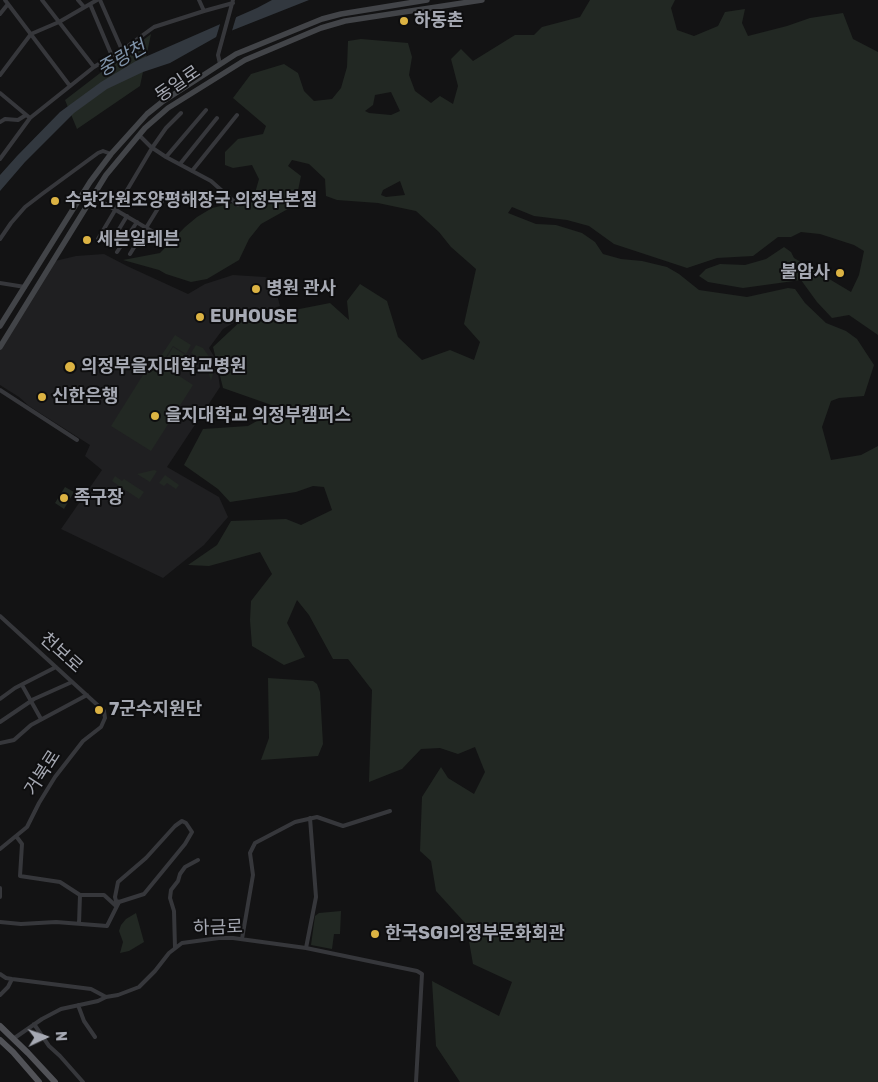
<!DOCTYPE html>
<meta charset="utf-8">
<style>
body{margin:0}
#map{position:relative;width:878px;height:1082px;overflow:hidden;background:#131314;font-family:Rubik,sans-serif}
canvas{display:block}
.north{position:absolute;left:20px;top:1012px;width:50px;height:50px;-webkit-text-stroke:4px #0e0e0f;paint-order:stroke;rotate:87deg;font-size:14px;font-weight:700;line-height:20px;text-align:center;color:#a6a9b3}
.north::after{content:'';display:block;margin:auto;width:18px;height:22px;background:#a6a9b3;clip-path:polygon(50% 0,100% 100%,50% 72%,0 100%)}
</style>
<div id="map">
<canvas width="878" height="1082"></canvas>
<div class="north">N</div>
</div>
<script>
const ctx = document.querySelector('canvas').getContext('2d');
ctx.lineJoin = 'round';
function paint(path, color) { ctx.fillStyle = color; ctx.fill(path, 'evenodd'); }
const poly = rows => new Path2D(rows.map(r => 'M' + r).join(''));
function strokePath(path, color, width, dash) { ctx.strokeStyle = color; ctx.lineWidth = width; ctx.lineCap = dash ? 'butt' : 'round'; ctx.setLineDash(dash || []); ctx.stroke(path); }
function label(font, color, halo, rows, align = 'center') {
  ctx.font = font + ' Rubik,"Noto Sans KR",sans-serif'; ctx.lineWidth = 4; ctx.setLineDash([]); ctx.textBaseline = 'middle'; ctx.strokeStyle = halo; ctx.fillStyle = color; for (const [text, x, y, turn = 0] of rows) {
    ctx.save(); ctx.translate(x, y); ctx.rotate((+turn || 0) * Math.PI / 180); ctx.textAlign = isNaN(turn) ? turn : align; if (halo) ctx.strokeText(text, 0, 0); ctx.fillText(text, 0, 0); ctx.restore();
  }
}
paint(poly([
 [104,254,127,266,188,294,205,284,233,275,265,277,273,280,280,306,242,318,223,329,209,348,216,360,220,387,167,467,219,497,228,517,204,545,163,578,61,529,102,470,85,456,90,445,29,406,19,397,0,385,0,349,55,261,76,256]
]), '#1f1f21');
paint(poly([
 [590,0,675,0,671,8,677,30,694,36,718,26,725,12,745,9,742,23,748,36,787,26,810,18,843,13,853,39,878,52,878,335,849,315,832,318,817,302,801,280,743,288,708,282,699,276,706,269,720,264,745,265,766,259,784,247,791,252,794,258,851,292,859,275,864,251,854,245,820,234,801,232,791,237,778,237,753,256,717,258,687,268,614,244,589,226,567,220,534,216,512,207,508,213,536,224,556,225,582,233,595,242,603,254,621,259,642,261,667,267,679,274,699,290,747,297,788,288,795,289,805,303,826,323,846,331,857,339,874,365,864,396,839,398,831,401,822,427,831,460,861,455,878,446,878,1082,460,1082,436,1046,432,981,499,1016,512,982,473,964,466,924,436,891,431,861,420,851,422,797,441,767,448,778,474,794,485,772,475,747,458,754,440,748,421,749,402,769,369,782,372,690,348,659,333,659,309,615,297,600,287,623,305,657,284,665,252,646,250,620,251,601,272,574,260,552,209,566,188,565,217,545,231,521,286,519,301,525,332,510,324,487,313,486,296,492,230,502,218,489,184,465,203,429,248,426,280,408,223,388,213,347,244,318,284,312,330,303,349,320,347,301,360,284,387,301,398,337,422,360,450,350,474,360,480,342,464,324,476,269,451,247,439,232,416,211,378,203,337,200,326,196,325,179,309,164,292,160,288,166,301,176,295,205,261,224,249,239,239,260,207,279,191,282,166,274,159,270,123,260,160,253,185,227,197,217,212,208,242,201,255,193,259,179,252,165,233,168,225,165,225,152,238,139,263,134,266,126,233,98,251,74,284,64,298,73,304,91,314,101,332,99,341,88,347,67,348,41,361,39,408,43,412,57,409,75,415,91,431,103,440,96,453,104,458,86,451,59,461,49,473,61,515,35,534,35,542,27,580,17],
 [391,92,400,111,391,115,369,113,365,111,373,105,375,95],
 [400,181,405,195,386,197,381,195,383,190],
 [151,34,140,86,77,129,65,100],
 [175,335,191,345,186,354,173,346,165,358,161,356],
 [196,345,203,348,212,361,213,374,211,381,208,371,208,363,191,353],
 [173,347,193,360,186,372,166,359],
 [153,359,193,385,151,451,111,426],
 [154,470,157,471,150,482,137,474],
 [165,475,179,485,176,489,167,483,164,486,159,483],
 [115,476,122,481,124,479,144,492,139,499,112,481],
 [65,487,74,492,64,509,55,503],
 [268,678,313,681,317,684,320,692,323,744,318,756,261,760,269,738],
 [341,911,340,934,334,934,332,949,311,945,315,916,319,913],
 [136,913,144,942,129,951,120,953,123,942,119,931,121,925,126,919]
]), '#222823');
paint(poly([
 [272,0,309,0,218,36,170,63,143,72,107,89,74,113,25,162,0,191,0,175,17,156,60,112,101,82,136,61,257,8]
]), '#32383f');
paint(poly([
 [237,14,231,34,215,41,221,21]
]), '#131314');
strokePath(poly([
 [5,0,70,86],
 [42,0,94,67],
 [78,0,84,7],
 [100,0,122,50],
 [199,0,204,11,233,3],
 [90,4,112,56],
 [0,14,8,4],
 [31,34,59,22,97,0],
 [220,64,218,55,233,0],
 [0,75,31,34],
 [0,93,30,118],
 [0,122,5,119,18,120,26,115],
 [139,135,151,147,166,157,211,181,238,205],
 [166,157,206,110],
 [0,159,30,118,94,67,125,48,154,27,204,11],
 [180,164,217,118],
 [192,171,237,115],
 [92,196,155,233],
 [0,239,11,223,25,207,42,194,98,153,103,151,111,154],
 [98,239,152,148,166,128,181,113],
 [110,244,127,216],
 [117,252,137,222],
 [130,254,165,197],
 [0,283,25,287],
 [0,390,77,440],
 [0,616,104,711,105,718,101,727,83,741,55,777,39,803,27,827,0,849],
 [22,685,41,719],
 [0,699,15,688,56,667],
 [0,722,34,699,72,682],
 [0,743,14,740,31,725,87,695],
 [16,836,22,844,20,876,60,882,80,895,104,895,116,906],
 [0,897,0,888],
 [0,922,21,924,56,922,107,926,119,902,144,894,185,844,192,832,186,823,182,821,175,826,146,858,118,882,115,897,116,901,119,902],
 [79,924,80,895],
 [242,939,253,875,250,853,255,843,295,822,317,817,343,826,390,811],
 [175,948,174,911,170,898,171,890,178,881,180,874,185,867,198,860],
 [306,948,316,897,310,818],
 [0,974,6,978,12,979,91,989,106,997],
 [0,995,8,987,12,979],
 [78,1005,84,1021,95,1037],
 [34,1024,49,1046,60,1056,83,1082],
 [13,1039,42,1019,61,1009,98,1001,106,997,118,995,139,987,155,971,169,953,182,943,219,938,233,938,306,948,417,971,422,974,416,1082]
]), '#36373b', 4);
strokePath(poly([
 [0,326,90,182,111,154,147,114,162,102,236,54,322,19,341,14,427,0],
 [0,347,106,175,145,128,168,108,245,60,321,28,345,21,482,0]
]), '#424448', 5.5);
strokePath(poly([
 [0,1026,28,1053,55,1082],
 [0,1040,13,1052,39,1082]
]), '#515257', 6);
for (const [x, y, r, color] of [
 [404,21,5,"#dcb343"],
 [55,201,5,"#dcb343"],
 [87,240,5,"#dcb343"],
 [840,273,5,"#dcb343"],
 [256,289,5,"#dcb343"],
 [200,317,5,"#dcb343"],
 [70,367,6,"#dcb343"],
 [42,397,5,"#dcb343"],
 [155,416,5,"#dcb343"],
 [64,498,5,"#dcb343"],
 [99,710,5,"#dcb343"],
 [375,934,5,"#dcb343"]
]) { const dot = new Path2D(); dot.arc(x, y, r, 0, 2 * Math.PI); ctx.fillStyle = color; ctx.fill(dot); strokePath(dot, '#0e0e0f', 2); }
label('bold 18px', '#a6a9b3', '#0e0e0f', [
 ["하동촌",414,21],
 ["수랏간원조양평해장국 의정부본점",65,201],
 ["세븐일레븐",97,240],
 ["불암사",830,273,"right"],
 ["병원 관사",266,289],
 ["EUHOUSE",210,317],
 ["의정부을지대학교병원",81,367],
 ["신한은행",52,397],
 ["을지대학교 의정부캠퍼스",165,416],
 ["족구장",74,498],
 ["7군수지원단",109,710],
 ["한국SGI의정부문화회관",385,934]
], 'left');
label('18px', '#a6a9b3', '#0e0e0f', [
 ["동일로",178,84,-34],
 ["천보로",61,653,42],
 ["거북로",43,773,-57],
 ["하금로",218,928,-2]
]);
label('italic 19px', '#8094aa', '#0e0e0f', [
 ["중랑천",122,59,-30]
]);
</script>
